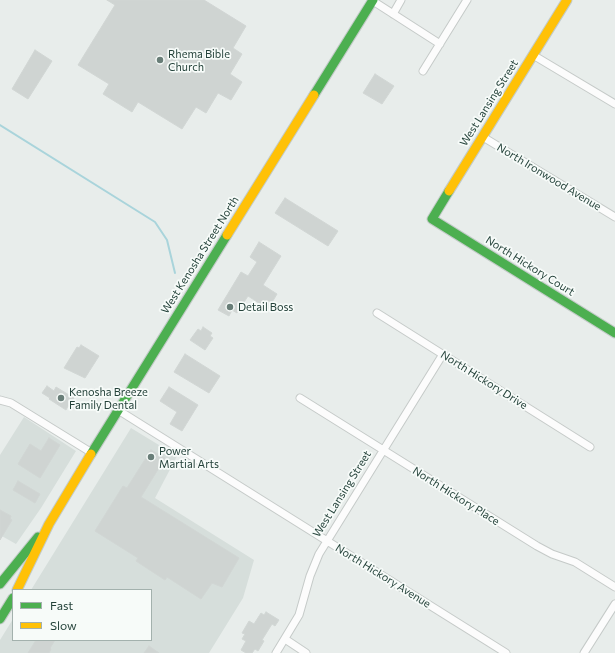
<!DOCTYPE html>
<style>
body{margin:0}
#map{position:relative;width:615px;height:653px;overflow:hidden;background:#e8edeb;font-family:Commissioner,sans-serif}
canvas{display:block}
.legend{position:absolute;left:12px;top:589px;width:140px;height:52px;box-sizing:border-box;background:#f7fbf9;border:1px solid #a3b1ad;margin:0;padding:5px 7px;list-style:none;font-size:12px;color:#24423a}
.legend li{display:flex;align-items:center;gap:8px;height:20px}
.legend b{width:20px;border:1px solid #a3b1ad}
</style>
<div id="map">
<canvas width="615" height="653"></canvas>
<ul class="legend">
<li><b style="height:5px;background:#4caf50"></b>Fast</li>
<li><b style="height:5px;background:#ffc107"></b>Slow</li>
</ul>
</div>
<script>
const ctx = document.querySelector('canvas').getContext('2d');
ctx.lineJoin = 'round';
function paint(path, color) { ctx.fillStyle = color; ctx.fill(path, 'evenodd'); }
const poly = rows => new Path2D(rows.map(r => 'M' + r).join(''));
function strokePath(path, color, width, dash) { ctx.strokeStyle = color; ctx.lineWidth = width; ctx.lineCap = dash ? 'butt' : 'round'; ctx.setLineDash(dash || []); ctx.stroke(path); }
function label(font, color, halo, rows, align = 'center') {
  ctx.font = font + ' Commissioner,sans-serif'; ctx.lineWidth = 3.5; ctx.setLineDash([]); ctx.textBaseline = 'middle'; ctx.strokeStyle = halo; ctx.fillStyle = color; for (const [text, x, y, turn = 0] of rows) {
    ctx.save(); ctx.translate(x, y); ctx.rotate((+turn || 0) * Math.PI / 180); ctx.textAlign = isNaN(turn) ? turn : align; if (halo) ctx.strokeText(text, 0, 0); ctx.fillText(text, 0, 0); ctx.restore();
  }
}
paint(poly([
 [24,417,76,451,41,508,16,544,0,535,0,455],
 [131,428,177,456,155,498,254,560,243,598,209,653,0,653,0,640,13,619,13,640,151,640,151,590,31,590]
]), '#d6dedb');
strokePath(poly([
 [0,125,155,222,167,240,175,273]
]), '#a9d4db', 2);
const building = poly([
 [107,0,204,0,246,26,233,48,242,54,230,74,242,82,231,100,218,93,206,113,196,107,182,129,138,102,132,112,103,94,109,84,78,65,115,5,107,0],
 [35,50,52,61,28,99,12,89,35,50],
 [375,74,394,86,382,104,363,93,375,74],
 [285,198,338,231,328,246,275,213,285,198],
 [259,242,281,256,263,285,277,294,268,309,248,296,237,313,232,310,229,316,218,310,241,272,248,276,257,262,250,257,259,242],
 [203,327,212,333,210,336,213,338,205,350,190,340,198,329,201,331,203,327],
 [81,345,99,356,85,378,64,368,77,347,79,348,81,345],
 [185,354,220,376,209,393,174,372,185,354],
 [47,386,54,391,56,387,74,398,69,407,68,406,66,410,49,399,50,398,42,393,47,386],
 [169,387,198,405,182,431,170,424,177,412,160,401,169,387],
 [49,438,60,445,40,478,18,464,30,444,41,451,49,438],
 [151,450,165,458,141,497,239,558,222,587,212,583,201,599,167,577,165,580,136,561,138,558,95,531,123,486,127,488,151,450],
 [18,481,40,494,35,503,13,490,18,481],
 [0,510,11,516,10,519,12,520,0,540,0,510],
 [266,612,279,620,275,626,272,624,262,640,264,641,258,651,255,649,252,653,246,653,241,650,246,641,242,639,245,634,242,633,249,621,254,624,261,613,264,615,266,612],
 [36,640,55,640,50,648,51,649,49,653,28,653,36,640],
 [149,646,159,653,144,653,149,646]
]);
paint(building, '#cfd4d2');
strokePath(building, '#d1d6d4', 1);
const street = poly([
 [373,1,440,44],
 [393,14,401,0],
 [533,55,615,104],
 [423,71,467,0],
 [483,137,615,217],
 [377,313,590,447],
 [300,398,537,546,552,554,575,562,615,587],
 [0,400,11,403,92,453],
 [118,410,506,653],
 [285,639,306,653],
 [276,653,299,615,310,576,319,554,443,354],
 [584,653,615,604]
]);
const fast = poly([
 [314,95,373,0],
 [449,191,432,219,615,333],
 [91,454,227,235],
 [0,584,38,537],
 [0,619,13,598]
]);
const slow = poly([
 [449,191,567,0],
 [227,235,314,95],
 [17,590,49,524,91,454]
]);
strokePath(street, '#c5cac8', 9);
strokePath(fast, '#c3cbc8', 11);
strokePath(slow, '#c3cbc8', 11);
strokePath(street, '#fcfcfc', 7);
strokePath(fast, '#4caf50', 9);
strokePath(slow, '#ffc107', 9);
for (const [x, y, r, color] of [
 [160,60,4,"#697e78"],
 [230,307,4,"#697e78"],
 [61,398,4,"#697e78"],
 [151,457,4,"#697e78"]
]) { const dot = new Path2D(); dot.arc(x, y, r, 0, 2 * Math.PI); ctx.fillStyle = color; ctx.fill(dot); strokePath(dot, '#f7fbf9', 1.5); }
label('11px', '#24423a', '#f7fbf9', [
 ["Rhema Bible",168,54],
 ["Church",168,67],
 ["Detail Boss",238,307],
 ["Kenosha Breeze",69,392],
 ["Family Dental",69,405],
 ["Power",159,451],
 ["Martial Arts",159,464]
], 'left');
label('11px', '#24423a', '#f7fbf9', [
 ["West Lansing Street",489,103,-58],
 ["North Ironwood Avenue",549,177,31],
 ["West Kenosha Street North",200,255,-58],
 ["North Hickory Court",530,266,32],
 ["North Hickory Drive",484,380,32],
 ["West Lansing Street",342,494,-58],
 ["North Hickory Place",456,496,32],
 ["North Hickory Avenue",383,576,32]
]);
</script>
